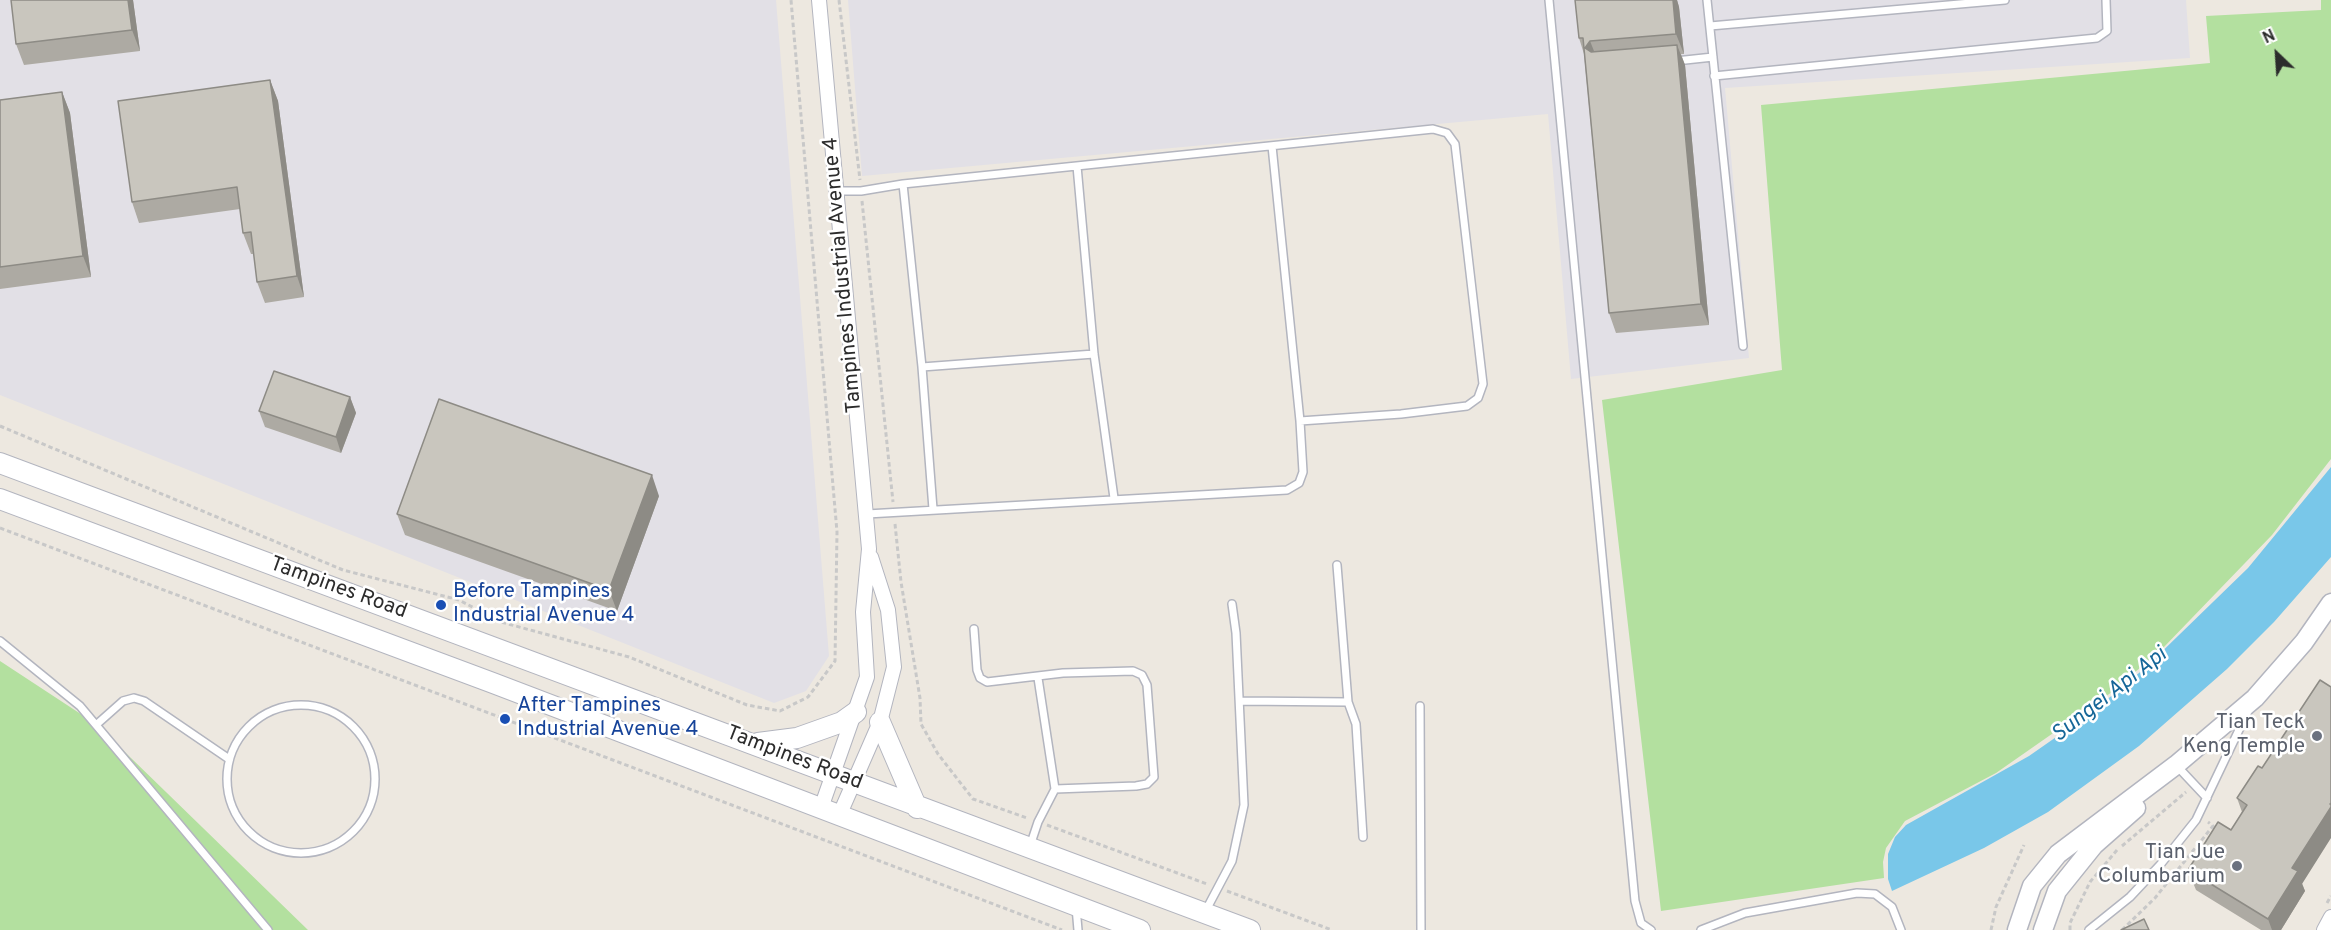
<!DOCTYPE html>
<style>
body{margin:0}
#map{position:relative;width:2331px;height:930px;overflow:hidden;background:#ede8e0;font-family:Overpass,sans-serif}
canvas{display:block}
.north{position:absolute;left:2247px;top:24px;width:60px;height:60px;-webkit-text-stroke:4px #fff;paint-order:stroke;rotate:335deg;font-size:16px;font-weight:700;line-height:24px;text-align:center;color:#2c2c2c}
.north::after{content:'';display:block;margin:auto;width:21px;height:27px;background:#2c2c2c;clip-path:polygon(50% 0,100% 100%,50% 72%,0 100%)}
</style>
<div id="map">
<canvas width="2331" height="930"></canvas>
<div class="north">N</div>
</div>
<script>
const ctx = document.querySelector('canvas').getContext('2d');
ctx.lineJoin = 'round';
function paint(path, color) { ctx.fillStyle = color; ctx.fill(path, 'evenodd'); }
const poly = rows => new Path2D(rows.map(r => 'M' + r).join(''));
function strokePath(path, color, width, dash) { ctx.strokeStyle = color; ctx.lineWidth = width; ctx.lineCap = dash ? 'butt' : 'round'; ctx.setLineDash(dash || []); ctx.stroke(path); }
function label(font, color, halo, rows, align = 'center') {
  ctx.font = font + ' Overpass,sans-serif'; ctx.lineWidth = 5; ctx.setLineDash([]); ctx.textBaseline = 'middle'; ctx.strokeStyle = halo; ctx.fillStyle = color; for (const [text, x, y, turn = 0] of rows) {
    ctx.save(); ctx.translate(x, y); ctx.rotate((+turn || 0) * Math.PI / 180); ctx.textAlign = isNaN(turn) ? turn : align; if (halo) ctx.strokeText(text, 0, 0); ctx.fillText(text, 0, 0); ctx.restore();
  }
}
paint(poly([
 [0,0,776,0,829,656,806,691,774,703,0,395],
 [848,0,2186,0,2190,58,1725,88,1749,358,1571,379,1548,114,862,176]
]), '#e2e0e6');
paint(poly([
 [2321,0,2331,0,2331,459,2272,535,2163,648,2112,692,1996,773,1905,821,1886,848,1883,862,1884,878,1661,911,1602,400,1782,370,1761,105,2210,63,2206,16,2321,10],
 [0,661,96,724,308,930,0,930]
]), '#b3e09f');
paint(poly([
 [2331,467,2331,557,2274,622,2227,669,2139,746,2048,812,1984,848,1892,891,1888,879,1888,854,1895,837,1906,825,2029,756,2092,712,2145,668,2248,568]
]), '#79c7e9');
const service = poly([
 [1549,0,1635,901,1641,923,1651,930],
 [1707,0,1743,346],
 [1710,26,2005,0],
 [1676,61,1713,57],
 [1714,76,2097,38,2107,31,2106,0],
 [1077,166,1094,354,1114,498],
 [903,184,922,367,933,509],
 [837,191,861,191,903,184,1433,129,1447,133,1455,144,1483,384,1478,398,1467,406,1401,414,1300,421],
 [922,367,1094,354],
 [867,514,1287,490,1299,483,1303,472,1300,421,1272,146],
 [1337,565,1348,702],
 [974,629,977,670,980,678,987,682,1063,673,1133,671,1142,675,1147,685,1154,777,1147,784,1136,786,1055,789],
 [0,641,80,706,268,930],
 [1240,701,1348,702,1356,724,1363,837],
 '227 779a74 74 0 1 1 148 0a74 74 0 1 1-148 0Z',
 [1420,706,1421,930],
 [96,725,123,701,134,698,144,701,229,759],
 [2176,765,2207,798],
 [1030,846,1038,822,1055,789,1038,678],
 [1076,907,1078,930],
 [1205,912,1232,861,1244,805,1236,633,1232,604],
 [1701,930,1745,913,1857,893,1875,894,1892,907,1901,930],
 [2089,930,2130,897,2160,865,2196,820,2248,711]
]);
const minor = poly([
 [819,0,869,549,863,612,867,677,821,808],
 [839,816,880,722,894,667,888,610,871,557],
 [2324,930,2331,917]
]);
const tertiary = poly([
 [2017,930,2032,886,2058,854,2176,765,2255,698,2304,642,2331,603],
 [2043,930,2057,891,2094,845,2136,808]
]);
const secondary = poly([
 [0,463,1250,930],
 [0,499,493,683,1140,930],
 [880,722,917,808],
 [758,743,797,738,842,722,856,712]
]);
strokePath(service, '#b3b5bf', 10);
strokePath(minor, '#b3b5bf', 16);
strokePath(tertiary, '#b3b5bf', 21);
strokePath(secondary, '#b3b5bf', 22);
strokePath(poly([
 [839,0,860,180],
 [862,201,893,502],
 [0,426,343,570,459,600,501,622,629,657,747,705,780,711,808,697,835,661,837,532,791,0],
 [895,524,901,582,920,698,921,724,938,754,973,799,1027,818],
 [0,528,1062,930],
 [1047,825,1207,884],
 [2122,846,2186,792],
 [1227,891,1332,930],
 [2327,903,2331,896],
 [1991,930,1996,907,2024,845],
 [2070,930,2070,923,2090,882,2117,850],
 [2122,930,2155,898,2213,826,2208,822]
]), '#c8c8c8', 3, [4.5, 3]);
strokePath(service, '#fff', 7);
strokePath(minor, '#fff', 14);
strokePath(tertiary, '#fff', 18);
strokePath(secondary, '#fff', 20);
paint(poly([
 [133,0,140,51,24,65,16,44],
 [1575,0,1677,0,1679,7,1684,54,1681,54,1685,65,1709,325,1616,333,1609,313,1584,54,1579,38],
 [270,80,278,101,304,297,265,303,257,282,254,254,251,254,243,233,240,209,139,223,132,202],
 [62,92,70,113,91,277,0,289,0,100],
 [350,397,356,413,341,453,265,427,259,411],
 [659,496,617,611,405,535,397,514],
 [2258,766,2305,891,2281,930,2261,930,2196,890,2188,870,2231,830,2242,812,2237,798]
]), '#adaaa3');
paint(poly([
 [128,0,133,0,140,51,132,30],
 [1673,0,1677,0,1679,7,1684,54,1676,34],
 [1590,41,1598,61,1585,48],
 [1677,45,1685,65,1709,325,1701,304],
 [270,80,278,101,304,297,297,276],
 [62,92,70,113,91,277,83,256],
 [350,397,356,413,341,453,336,437],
 [652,475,659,496,617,611,609,590],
 [2331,803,2331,838,2302,884,2305,891,2281,930,2272,930,2268,919,2292,868]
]), '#8d8b85');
const building = poly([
 [11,0,128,0,132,30,16,44,11,0],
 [1575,0,1673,0,1676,34,1590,41,1585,48,1591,52,1677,45,1701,304,1609,313,1583,38,1579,38,1575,0],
 [270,80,297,276,257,282,251,232,243,233,237,187,132,202,118,101,270,80],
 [62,92,83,256,0,267,0,100,62,92],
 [274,371,350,397,336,437,259,411,274,371],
 [439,399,652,475,609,590,397,514,439,399],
 [2320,680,2331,687,2331,803,2330,804,2331,805,2331,807,2292,868,2298,871,2268,919,2188,870,2218,822,2231,830,2247,805,2237,798,2258,766,2262,768,2320,680],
 [2144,919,2149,930,2121,930,2144,919]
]);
paint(building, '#c9c6be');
strokePath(building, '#8d8b85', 1.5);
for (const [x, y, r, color] of [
 [441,605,6,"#1a4fb4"],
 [505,719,6,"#1a4fb4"],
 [2317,736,6,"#6b7280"],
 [2237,866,6,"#6b7280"]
]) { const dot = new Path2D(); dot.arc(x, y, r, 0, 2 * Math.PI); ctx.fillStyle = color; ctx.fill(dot); strokePath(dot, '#fff', 2); }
label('21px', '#2c2c2c', '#fff', [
 ["Tampines Industrial Avenue 4",844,275,-95],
 ["Tampines Road",338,589,20],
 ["Tampines Road",794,759,21]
]);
label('21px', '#164399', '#fff', [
 ["Before Tampines",453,593],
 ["Industrial Avenue 4",453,617],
 ["After Tampines",517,707],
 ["Industrial Avenue 4",517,731]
], 'left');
label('21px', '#5b616d', '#fff', [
 ["Tian Teck",2305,724],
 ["Keng Temple",2305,748],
 ["Tian Jue",2225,854],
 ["Columbarium",2225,878]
], 'right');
label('italic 22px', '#156698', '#fff', [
 ["Sungei Api Api",2110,696,-38]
]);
</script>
